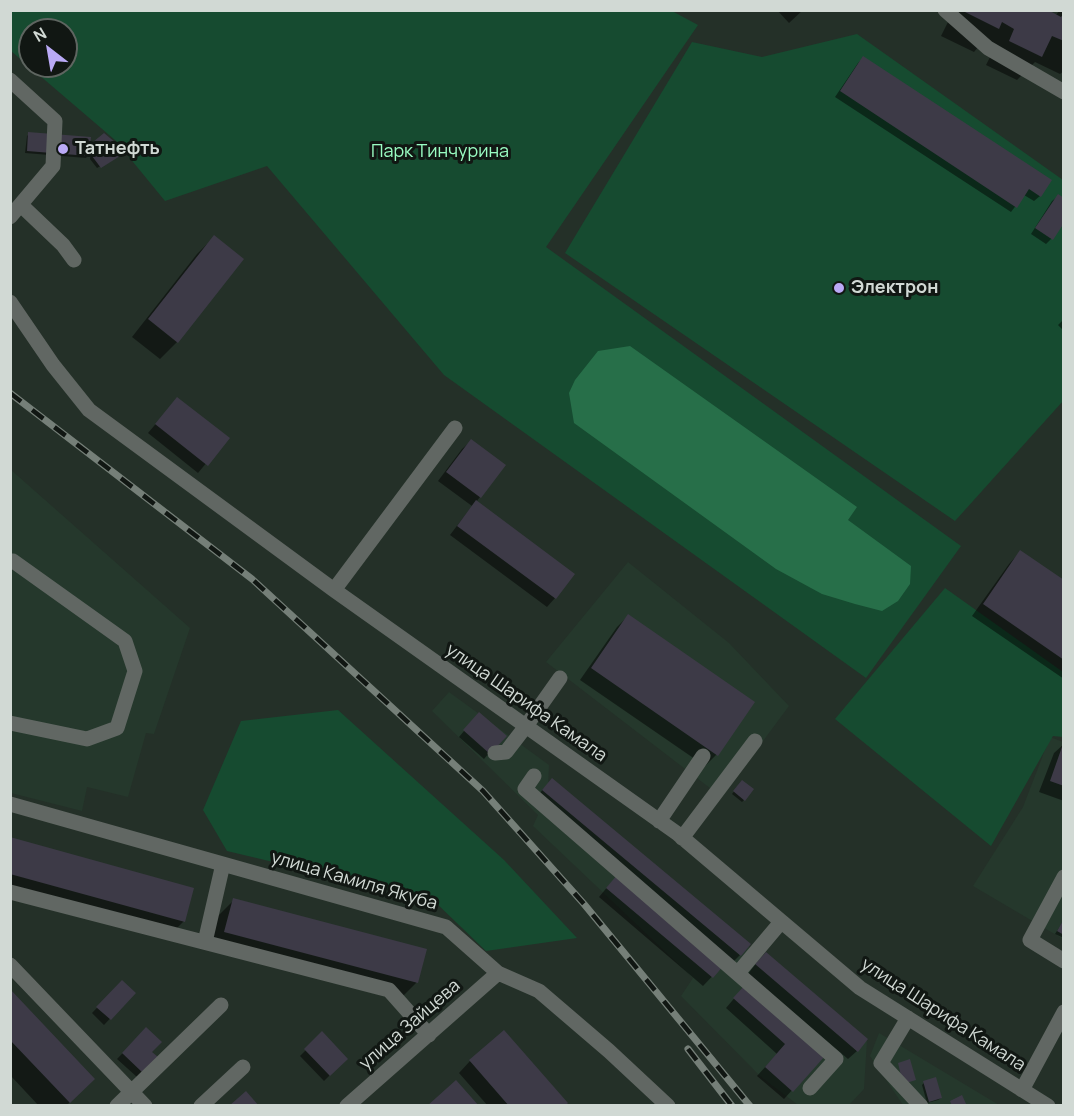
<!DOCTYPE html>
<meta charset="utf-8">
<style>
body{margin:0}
#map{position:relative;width:1074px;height:1116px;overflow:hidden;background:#243028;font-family:Manrope,sans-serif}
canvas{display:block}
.frame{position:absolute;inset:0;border:12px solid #d1d9d4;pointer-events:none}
.north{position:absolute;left:18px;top:18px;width:60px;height:60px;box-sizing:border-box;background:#111713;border:2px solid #5e6560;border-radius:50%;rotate:329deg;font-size:16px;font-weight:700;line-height:24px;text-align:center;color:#d1d9d4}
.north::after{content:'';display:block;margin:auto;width:21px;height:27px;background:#baaaf6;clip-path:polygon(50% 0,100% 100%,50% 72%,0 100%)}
</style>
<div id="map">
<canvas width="1074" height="1116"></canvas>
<div class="frame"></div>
<div class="north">N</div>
</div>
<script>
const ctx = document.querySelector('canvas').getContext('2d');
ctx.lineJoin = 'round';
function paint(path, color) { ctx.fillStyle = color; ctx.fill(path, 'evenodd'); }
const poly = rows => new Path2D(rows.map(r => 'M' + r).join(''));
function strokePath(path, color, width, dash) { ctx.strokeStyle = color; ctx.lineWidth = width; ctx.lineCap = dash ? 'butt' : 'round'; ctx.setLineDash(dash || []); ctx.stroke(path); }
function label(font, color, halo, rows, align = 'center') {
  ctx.font = font + ' Manrope,sans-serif'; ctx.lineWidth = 6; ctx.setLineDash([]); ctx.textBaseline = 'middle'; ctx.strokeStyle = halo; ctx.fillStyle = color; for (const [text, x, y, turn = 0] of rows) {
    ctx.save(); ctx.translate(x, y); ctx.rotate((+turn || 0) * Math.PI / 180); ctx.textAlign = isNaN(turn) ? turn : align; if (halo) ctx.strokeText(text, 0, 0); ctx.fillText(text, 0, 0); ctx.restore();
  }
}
paint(poly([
 [10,469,190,628,154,734,146,733,128,797,87,787,82,811,11,793],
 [628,562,729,643,789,706,726,791,719,795,546,662],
 [449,692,549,765,548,787,867,1041,864,1089,849,1105,798,1105,760,1076,681,996,693,978,533,826,538,815,432,711],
 [1050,737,1063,742,1063,939,973,886,1023,807],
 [879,1033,999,1105,903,1105,870,1056]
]), '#25382c');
paint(poly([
 [11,11,672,11,698,25,546,247,961,546,866,678,444,375,267,166,165,201,115,140,11,51],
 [30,30,66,30,66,66,30,66],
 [857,34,1063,180,1063,401,955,521,565,253,692,42,762,57],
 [945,588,1063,672,1063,737,1053,736,991,846,835,719],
 [338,710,504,860,577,938,486,951,433,900,227,851,203,810,241,721]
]), '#164b30');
paint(poly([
 [630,346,857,507,848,520,911,566,910,584,898,601,882,611,855,604,822,594,776,569,574,423,569,393,575,380,598,351]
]), '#276f49');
paint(poly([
 [777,10,803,10,789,23],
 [954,10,1044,10,1055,16,1060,10,1064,10,1064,71,1060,74,1035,62,1017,80,986,65,992,53,979,46,974,52,941,36],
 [863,58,1040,196,1034,201,1024,195,1011,212,835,97,858,63],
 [29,134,88,149,94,144,119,156,97,168,90,159,91,152,86,158,25,153,27,136],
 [1058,196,1064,221,1051,239,1046,244,1031,234,1052,201],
 [214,237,242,259,177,342,160,359,132,337,197,254],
 [1064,319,1064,331,1058,325],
 [177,399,227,438,198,473,148,433],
 [471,441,480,497,476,502,555,598,547,607,450,535,472,506,438,481,462,449],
 [1020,552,1064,582,1064,679,972,616,1009,564],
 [628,616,753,702,716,755,705,766,580,680,617,627],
 [474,719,489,753,484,759,459,737],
 [1064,744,1064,801,1039,792,1054,753],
 [740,784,744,800,742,802,732,794],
 [544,788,740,955,732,963,535,799],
 [10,839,184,921,167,938,10,895],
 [609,885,722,966,703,986,599,897],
 [234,900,425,950,416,983,399,1000,208,949,217,917],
 [1064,920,1064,938,1055,934],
 [757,962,857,1051,848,1059,748,974],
 [122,982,134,993,104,1025,92,1013],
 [10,991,93,1079,66,1106,39,1106,10,1075],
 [737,995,823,1056,784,1099,757,1076,777,1054,726,1008],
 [146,1029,150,1052,156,1057,137,1077,117,1059],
 [322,1034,346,1059,324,1081,300,1056],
 [470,1061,564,1106,488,1106,459,1073],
 [924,1083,941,1098,938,1100,927,1103,922,1085]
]), '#0007');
paint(poly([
 [961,10,1048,10,1061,17,1064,13,1064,41,1052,36,1042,57,1009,41,1014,29,1002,22,999,29],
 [863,56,1052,180,1041,197,1029,189,1017,208,840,91],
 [28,132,91,137,89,156,27,151],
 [104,133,122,148,120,156,101,168,92,156,93,142],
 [1058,194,1064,198,1064,223,1053,240,1035,228],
 [214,235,244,259,178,343,148,319],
 [177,397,230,438,208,466,155,424],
 [471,439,506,465,481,498,446,472],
 [476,500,575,574,556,599,457,526],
 [1020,550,1064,580,1064,660,983,604],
 [628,614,755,702,718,756,591,668],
 [479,712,507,736,490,754,463,730],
 [1063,744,1064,745,1064,786,1050,781],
 [552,778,751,944,741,956,542,790],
 [742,780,754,789,745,801,733,791],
 [10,837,194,888,185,922,10,874],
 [618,874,724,965,713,978,606,888],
 [233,898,427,949,418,983,224,932],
 [1064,919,1064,935,1057,931],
 [766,952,868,1039,858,1052,755,964],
 [122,980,136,993,111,1020,96,1007],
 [745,985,825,1056,793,1092,765,1067,785,1044,733,998],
 [10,989,95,1079,70,1103,10,1040],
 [146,1027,162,1042,152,1052,158,1057,143,1073,122,1053],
 [504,1030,568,1103,565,1106,509,1106,469,1060],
 [322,1031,348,1059,330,1076,304,1049],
 [910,1059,916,1080,903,1084,898,1063],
 [936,1077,942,1098,929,1102,923,1081],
 [456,1080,479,1106,427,1106],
 [246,1091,259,1106,229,1106],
 [962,1095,967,1106,952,1106,950,1101]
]), '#3d3a47');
strokePath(poly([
 [945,10,988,48,1064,92],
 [10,80,55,121,53,166,10,217],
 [21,205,63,245,74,260],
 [10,302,53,365,89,410,334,590,678,834,860,988,1048,1106],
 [10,561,13,561,125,641,135,671,117,728,87,739,10,723],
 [334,590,455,428],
 [495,753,506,752,526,726,560,678],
 [534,776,525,789,836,1059,810,1088],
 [10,804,446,927,498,973,539,991,609,1051,668,1106],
 [659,821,703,756],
 [682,838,755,741],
 [1064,877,1030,940,1064,961],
 [10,892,389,990,429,1035],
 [205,942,223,864],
 [10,965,145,1106],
 [738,973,781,922],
 [908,1018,881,1063,921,1106],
 [1022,1090,1064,1012],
 [117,1106,221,1005],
 [201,1106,243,1067],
 [347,1106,498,973]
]), '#616763', 15);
const rail = poly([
 [10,393,252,579,483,791,584,904,750,1106],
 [688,1049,732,1106]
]);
strokePath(rail, '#757f78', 7);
strokePath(rail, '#111713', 4.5, [14]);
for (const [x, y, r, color] of [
 [63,149,6,"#baaaf6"],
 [839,288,6,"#baaaf6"]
]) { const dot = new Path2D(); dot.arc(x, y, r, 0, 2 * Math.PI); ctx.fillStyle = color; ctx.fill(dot); strokePath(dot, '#111713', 2); }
label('bold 18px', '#d1d9d4', '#111713', [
 ["Татнефть",75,149],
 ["Электрон",851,288]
], 'left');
label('18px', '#9afdc3', '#111713', [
 ["Парк Тинчурина",440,152]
]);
label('18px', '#d1d9d4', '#111713', [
 ["улица Шарифа Камала",526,703,35],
 ["улица Камиля Якуба",354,881,16],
 ["улица Шарифа Камала",943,1015,33],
 ["улица Зайцева",410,1025,-41]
]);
</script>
